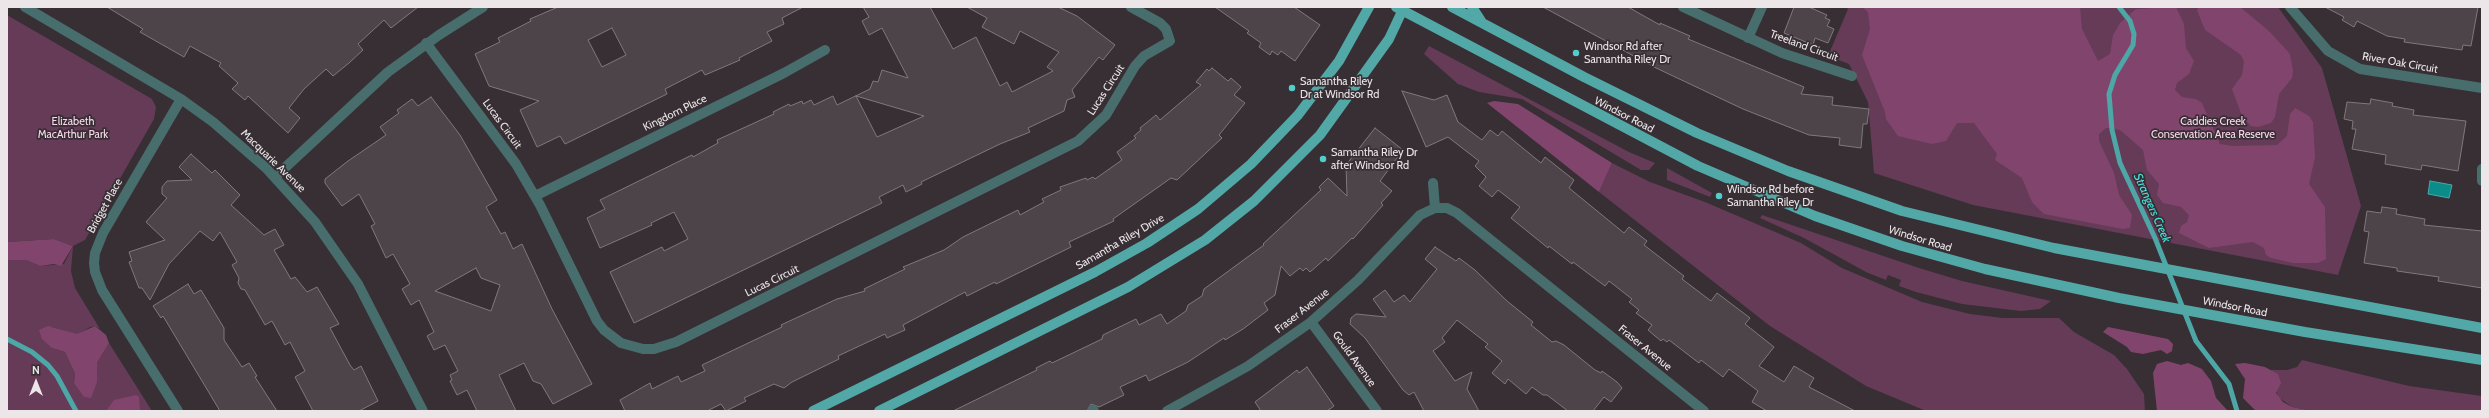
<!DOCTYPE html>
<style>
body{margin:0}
#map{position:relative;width:2489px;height:418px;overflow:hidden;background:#372f34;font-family:Cabin,sans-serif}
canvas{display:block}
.frame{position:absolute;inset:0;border:8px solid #ece6e9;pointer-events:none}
.north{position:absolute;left:16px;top:362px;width:40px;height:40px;-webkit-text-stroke:3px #372f34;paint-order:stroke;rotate:0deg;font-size:11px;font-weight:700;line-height:16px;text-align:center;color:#ece6e9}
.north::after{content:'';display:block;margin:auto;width:14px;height:18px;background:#ece6e9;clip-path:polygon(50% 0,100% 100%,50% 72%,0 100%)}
</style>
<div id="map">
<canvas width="2489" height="418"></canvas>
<div class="frame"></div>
<div class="north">N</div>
</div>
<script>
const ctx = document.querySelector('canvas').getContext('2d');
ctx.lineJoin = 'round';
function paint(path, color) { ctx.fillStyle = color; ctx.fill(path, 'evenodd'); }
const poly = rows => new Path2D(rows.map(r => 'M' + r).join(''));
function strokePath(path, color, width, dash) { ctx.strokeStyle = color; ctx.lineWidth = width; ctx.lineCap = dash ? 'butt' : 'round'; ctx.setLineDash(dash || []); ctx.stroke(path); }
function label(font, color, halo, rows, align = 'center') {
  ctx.font = font + ' Cabin,sans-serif'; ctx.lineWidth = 3.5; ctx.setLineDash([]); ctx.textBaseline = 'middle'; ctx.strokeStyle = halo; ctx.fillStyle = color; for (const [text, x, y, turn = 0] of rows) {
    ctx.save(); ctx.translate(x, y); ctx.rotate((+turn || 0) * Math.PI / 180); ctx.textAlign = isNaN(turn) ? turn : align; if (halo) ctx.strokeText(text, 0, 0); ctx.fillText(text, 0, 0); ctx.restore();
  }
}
paint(poly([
 [1845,7,2278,7,2322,68,2361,206,2338,275,1973,205,1874,173,1868,102,1849,64,1828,56,1848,9],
 [7,15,152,99,156,107,154,119,85,240,73,246,71,271,75,288,100,329,95,326,90,327,77,335,52,327,52,348,65,352,75,374,74,383,97,372,97,363,109,343,152,411,7,411,7,260,26,260,40,266,64,264,73,246,54,239,7,242],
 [1429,46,1629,152,1655,163,1649,170,1641,170,1522,99,1479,92,1458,84,1424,54],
 [1612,163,1650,182,1705,202,1801,243,1842,268,1922,302,1970,314,2003,318,2059,318,2074,332,2114,355,2127,369,2144,394,2145,411,1926,411,1866,386,1770,326,1599,192],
 [1667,168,1712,193,1710,197,1667,180],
 [1762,215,1919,268,1962,281,2051,301,2040,309,2021,311,1962,304,1916,292,1899,286,1901,280,1888,275,1886,280,1866,272,1804,238,1760,218],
 [2302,360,2409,386,2482,396,2482,411,2313,411,2292,407,2278,397,2271,370,2287,370,2297,367]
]), '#653b57');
paint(poly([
 [1862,7,2080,7,2082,29,2098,61,2110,54,2113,35,2120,23,2136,9,2176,7,2184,24,2186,48,2194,61,2189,74,2177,83,2175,90,2182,97,2196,99,2202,103,2220,144,2233,146,2277,145,2287,136,2290,114,2295,108,2309,116,2313,122,2315,157,2309,184,2325,207,2326,259,2318,263,2293,263,2271,258,2266,255,2264,248,2253,242,2209,248,2179,233,2181,226,2187,222,2189,215,2181,207,2163,203,2157,195,2159,184,2147,170,2143,150,2120,130,2106,128,2099,134,2099,141,2114,173,2119,195,2132,215,2130,228,2123,229,2044,214,2032,202,2022,178,1995,160,1997,154,1974,123,1957,123,1946,141,1932,144,1898,136,1886,119,1885,112,1862,55,1870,29,1868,12],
 [2199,7,2240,7,2270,32,2290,54,2293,71,2292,78,2279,94,2275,117,2271,123,2258,127,2251,126,2242,116,2232,89,2242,75,2244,62,2241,55,2205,30,2197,10],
 [1494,101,1518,104,1612,163,1599,192,1487,103],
 [54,239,73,246,61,266,54,264,40,266,26,260,7,260,7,242],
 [48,326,77,334,95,326,106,335,109,343,97,363,97,382,91,398,84,397,74,383,75,374,65,352,52,348,42,339,39,330],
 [2108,327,2168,339,2173,344,2172,351,2167,354,2161,350,2143,354,2131,352,2127,347,2103,332],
 [2167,361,2181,365,2188,363,2202,369,2211,381,2216,398,2228,411,2157,411,2153,373,2157,364],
 [2245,363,2265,367,2278,374,2281,383,2276,393,2283,402,2292,407,2313,411,2256,411,2243,398,2245,379,2235,364],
 [136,395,139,397,140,411,106,411,114,400]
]), '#81456d');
const water = poly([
 [2430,181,2452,185,2449,198,2428,194,2430,181]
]);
paint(water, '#098c8a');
strokePath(water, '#4da7a6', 1);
strokePath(poly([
 [2119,7,2130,21,2134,34,2133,45,2115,75,2109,94,2112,130,2120,163,2155,238,2196,341,2229,384,2237,411],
 [7,339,32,352,48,365,57,376,76,411]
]), '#4da7a6', 5);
const building = poly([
 [107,7,418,7,391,28,384,20,358,44,363,50,349,63,333,76,326,69,304,89,289,108,300,118,288,133,248,96,245,100,232,89,238,83,219,66,221,63,190,46,184,57,140,32,143,29,107,7],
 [558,7,803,7,782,18,784,24,767,32,772,41,739,58,740,60,705,75,702,70,665,89,667,94,565,144,560,136,537,147,520,110,539,101,489,86,475,54,500,42,498,38,531,21,530,19,558,7],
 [612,28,626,55,602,67,588,40,612,28],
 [863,7,930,7,953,49,976,37,1000,86,1007,82,1012,92,1053,71,1047,67,1059,52,1020,31,1014,44,982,27,987,18,967,7,1058,7,1077,16,1115,45,1103,60,1099,57,1072,90,1075,97,1067,100,1064,111,1028,128,1030,132,1000,144,921,182,922,184,906,192,903,185,879,197,882,203,634,323,610,272,662,247,664,251,688,239,674,212,651,223,652,225,600,248,587,218,605,209,600,200,692,155,693,157,718,143,717,140,774,114,773,112,789,104,790,106,802,101,803,104,811,100,814,105,833,96,837,105,870,89,873,81,878,82,882,70,908,78,882,28,869,35,862,21,869,17,863,7],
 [856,96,924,116,877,137,856,96],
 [1215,7,1294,7,1320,25,1295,61,1281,51,1278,55,1272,51,1270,55,1259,47,1261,43,1247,33,1249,31,1215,7],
 [1543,7,1628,7,1660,25,1660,23,1690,36,1688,39,1804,87,1801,94,1833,97,1832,105,1869,109,1867,124,1863,124,1861,148,1839,145,1840,138,1809,135,1743,109,1654,67,1543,7],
 [1794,7,1809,7,1827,15,1825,18,1830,20,1827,26,1834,29,1828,43,1815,38,1813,45,1784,33,1794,7],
 [2325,7,2478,7,2471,46,2463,45,2462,50,2404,42,2405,39,2387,36,2357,21,2354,27,2342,20,2344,17,2325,7],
 [1212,68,1228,81,1231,78,1241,87,1234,95,1245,103,1219,135,1222,138,1177,180,1171,178,1113,219,1114,221,1069,242,1071,247,996,284,995,282,967,296,965,292,903,325,905,330,887,338,885,334,838,356,839,359,792,382,784,388,774,384,744,398,746,401,726,411,721,404,707,411,625,411,620,400,650,383,652,389,678,376,681,382,705,371,702,365,782,327,781,325,837,299,865,291,864,289,905,269,903,267,944,250,963,237,1018,210,1020,215,1044,202,1042,199,1061,190,1060,187,1086,178,1087,180,1093,177,1095,179,1122,160,1117,152,1136,138,1134,136,1141,130,1140,128,1156,115,1160,120,1201,85,1196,82,1207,69,1209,71,1212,68],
 [1402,91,1434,100,1447,95,1458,122,1482,140,1490,130,1498,136,1502,131,1541,163,1545,157,1574,180,1569,188,1624,233,1629,227,1647,241,1644,245,1684,276,1682,279,1711,301,1717,293,1750,318,1745,324,1774,347,1759,366,1784,382,1794,366,1814,378,1809,387,1855,411,1767,411,1752,402,1758,391,1729,369,1723,377,1701,360,1699,363,1669,340,1667,342,1663,339,1661,341,1648,330,1652,325,1636,313,1639,310,1629,302,1632,299,1609,281,1605,286,1573,262,1572,264,1549,246,1548,248,1511,218,1520,207,1498,190,1492,197,1479,186,1486,177,1475,166,1479,161,1448,137,1426,147,1402,91],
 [431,97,460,135,497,200,486,207,501,234,505,232,513,249,522,244,552,309,592,384,553,404,541,384,533,381,524,363,499,375,516,411,477,411,467,390,457,395,450,381,452,380,450,375,458,371,445,345,434,350,427,336,434,332,419,300,411,305,402,289,410,284,393,254,386,258,371,226,375,224,359,194,342,206,325,183,325,179,348,161,386,135,380,127,399,113,397,110,412,99,418,106,431,97],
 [476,268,481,278,500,285,491,311,435,291,476,268],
 [2371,99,2393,103,2392,106,2414,110,2413,115,2466,121,2458,171,2422,165,2421,170,2385,164,2386,155,2352,149,2356,129,2352,129,2353,121,2344,119,2347,102,2370,104,2371,99],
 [1375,128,1403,150,1380,181,1392,191,1381,203,1383,205,1353,239,1352,238,1328,261,1326,258,1310,272,1306,268,1303,271,1300,268,1290,276,1281,266,1275,295,1264,303,1268,310,1243,329,1225,340,1224,338,1188,362,1149,381,1146,375,1120,387,1124,395,1099,407,1091,404,1087,411,953,411,1037,370,1036,368,1050,361,1052,363,1102,339,1103,335,1136,319,1139,325,1161,314,1167,324,1186,311,1188,305,1202,296,1204,289,1264,245,1263,244,1321,190,1319,187,1328,178,1347,196,1346,165,1375,128],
 [191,154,212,173,215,170,240,195,231,205,264,235,275,229,284,245,274,250,291,279,295,277,307,292,317,287,339,324,330,328,350,365,354,370,361,366,378,401,359,411,313,411,295,377,305,371,290,342,285,345,272,321,265,325,245,290,241,289,238,283,239,278,232,265,237,262,220,232,213,241,200,231,169,264,150,300,142,288,139,288,129,262,132,261,129,252,165,240,146,222,167,198,162,194,162,187,167,181,192,180,179,167,191,154],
 [2382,207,2397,209,2396,214,2401,215,2425,219,2424,225,2482,231,2482,288,2438,281,2439,277,2397,271,2397,268,2364,263,2369,232,2364,231,2367,211,2381,213,2382,207],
 [1435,247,1456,261,1459,258,1475,270,1507,301,1533,322,1531,325,1552,342,1556,341,1564,345,1595,370,1601,373,1602,371,1617,382,1622,388,1611,402,1604,397,1593,411,1568,411,1547,395,1543,395,1532,387,1526,394,1508,379,1505,384,1492,373,1502,361,1485,347,1488,344,1457,320,1442,338,1445,342,1433,351,1455,381,1472,372,1467,389,1479,411,1424,411,1414,392,1409,395,1403,390,1365,338,1350,324,1351,318,1356,314,1386,317,1373,299,1385,290,1394,302,1404,295,1410,302,1437,269,1425,259,1435,247],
 [188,284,194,294,201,290,224,328,224,340,242,367,249,363,257,376,255,377,277,411,220,411,163,316,161,318,153,306,188,284],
 [1307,367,1334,406,1327,411,1261,411,1255,402,1297,370,1299,373,1307,367]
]);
paint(building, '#4d4449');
strokePath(building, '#81777d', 1);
strokePath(poly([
 [25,7,181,99,213,122,266,168,315,222,358,284,423,411],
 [1683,7,1782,53,1852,76],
 [2290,7,2328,51,2360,69,2482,88],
 [1748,38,1762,7],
 [426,43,516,164,540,205,597,321,604,330,621,343,643,349,654,349,676,342,1078,141,1106,115,1135,66,1144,56,1170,41,1166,29,1160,23,1131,7],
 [2482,169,2482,181],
 [275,177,388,72,439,35,483,7],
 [1433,183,1435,208],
 [535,196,784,73,825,50],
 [1311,322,1377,411],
 [1093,410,1094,411],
 [178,411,102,290,95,272,94,263,95,253,103,233,181,99],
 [1167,411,1248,366,1311,322,1358,280,1420,215,1435,208,1447,208,1457,213,1704,411]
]), '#476d6c', 10);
strokePath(poly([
 [1396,7,1698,166,1815,216,1902,246,1985,269,2119,298,2305,332,2482,360],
 [1452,7,1584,77,1697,133,1788,171,1902,211,2054,248,2482,328],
 [1472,7,1481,21],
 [813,411,1095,272,1147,243,1198,209,1251,164,1298,115,1339,61,1369,7],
 [879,411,1128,287,1205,240,1254,201,1320,135,1389,39,1404,7]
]), '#52a8a6', 10);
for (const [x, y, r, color] of [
 [1576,53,4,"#53cdcb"],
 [1292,88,4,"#53cdcb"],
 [1323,159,4,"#53cdcb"],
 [1719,196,4,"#53cdcb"]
]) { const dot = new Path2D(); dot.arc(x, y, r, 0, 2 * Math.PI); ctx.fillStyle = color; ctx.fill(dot); strokePath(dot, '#372f34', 1.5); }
label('11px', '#ece6e9', '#372f34', [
 ["Treeland Circuit",1804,46,20],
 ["River Oak Circuit",2400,63,10],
 ["Lucas Circuit",1106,90,-57],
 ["Kingdom Place",675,113,-26],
 ["Windsor Road",1624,115,27],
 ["Lucas Circuit",502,124,54],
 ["Macquarie Avenue",273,161,44],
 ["Bridget Place",105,206,-61],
 ["Windsor Road",1920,239,17],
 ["Samantha Riley Drive",1120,242,-30],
 ["Lucas Circuit",772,281,-26],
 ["Windsor Road",2235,307,11],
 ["Fraser Avenue",1302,311,-38],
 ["Fraser Avenue",1645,348,39],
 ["Gould Avenue",1354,359,54]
]);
label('11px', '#ece6e9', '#372f34', [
 ["Windsor Rd after",1584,47],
 ["Samantha Riley Dr",1584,60],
 ["Samantha Riley",1300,82],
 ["Dr at Windsor Rd",1300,95],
 ["Samantha Riley Dr",1331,153],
 ["after Windsor Rd",1331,166],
 ["Windsor Rd before",1727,190],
 ["Samantha Riley Dr",1727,203]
], 'left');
label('11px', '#fdd7ee', '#372f34', [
 ["Elizabeth",73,122],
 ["MacArthur Park",73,135],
 ["Caddies Creek",2213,122],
 ["Conservation Area Reserve",2213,135]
]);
label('italic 12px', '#48e5e3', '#372f34', [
 ["Strangers Creek",2152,208,66]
]);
</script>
